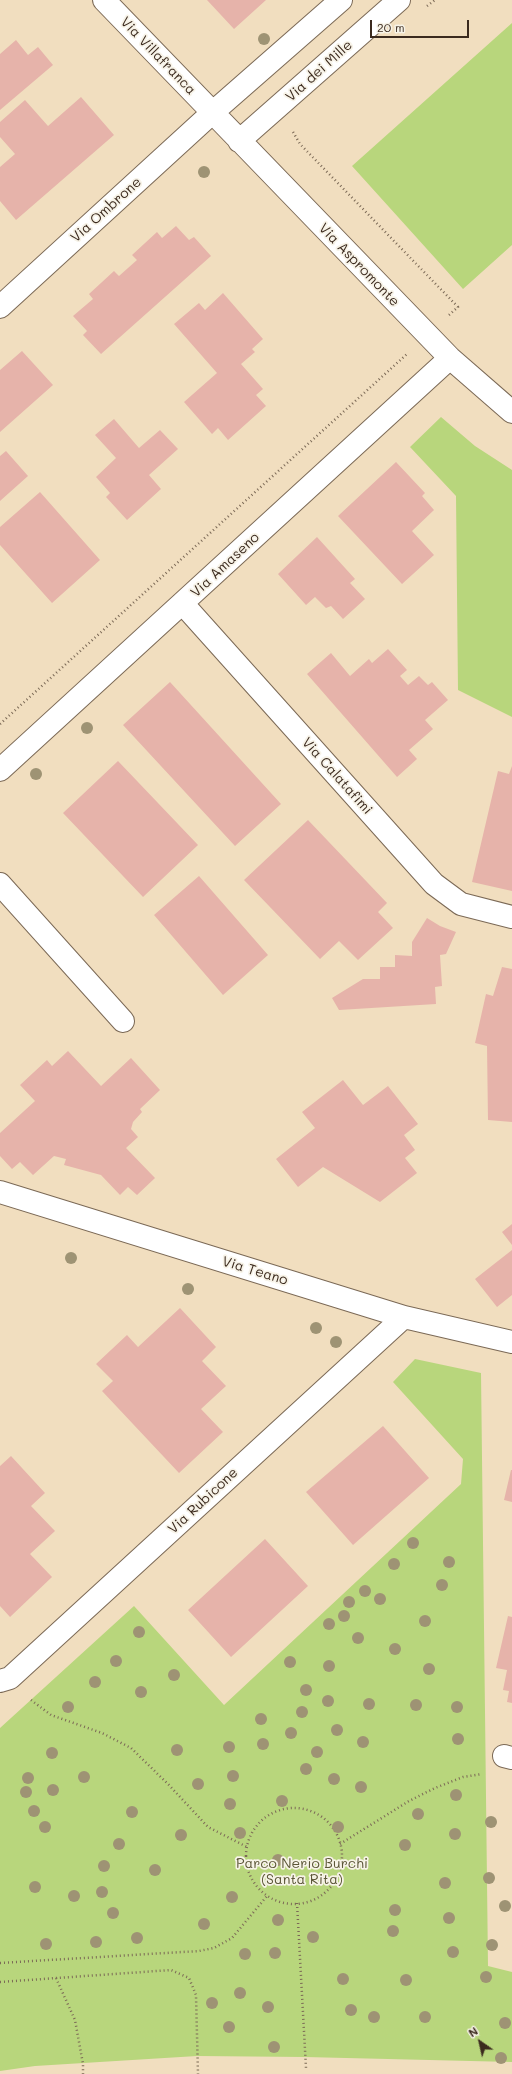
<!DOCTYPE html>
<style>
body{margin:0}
#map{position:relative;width:512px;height:2074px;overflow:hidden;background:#f1debf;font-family:Mali,sans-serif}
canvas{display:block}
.north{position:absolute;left:460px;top:2022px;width:40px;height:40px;-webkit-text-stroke:3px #f7f3e8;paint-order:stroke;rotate:326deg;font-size:11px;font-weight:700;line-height:16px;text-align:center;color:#3b2a1e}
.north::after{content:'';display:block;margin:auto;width:14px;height:18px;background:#3b2a1e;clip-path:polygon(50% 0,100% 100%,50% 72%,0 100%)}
.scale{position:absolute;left:370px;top:20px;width:99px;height:18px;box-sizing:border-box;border:2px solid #3b2a1e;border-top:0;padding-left:5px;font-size:12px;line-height:14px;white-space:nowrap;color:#3b2a1e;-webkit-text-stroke:3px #f7f3e8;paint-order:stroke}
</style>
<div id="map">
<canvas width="512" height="2074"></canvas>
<div class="north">N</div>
<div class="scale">20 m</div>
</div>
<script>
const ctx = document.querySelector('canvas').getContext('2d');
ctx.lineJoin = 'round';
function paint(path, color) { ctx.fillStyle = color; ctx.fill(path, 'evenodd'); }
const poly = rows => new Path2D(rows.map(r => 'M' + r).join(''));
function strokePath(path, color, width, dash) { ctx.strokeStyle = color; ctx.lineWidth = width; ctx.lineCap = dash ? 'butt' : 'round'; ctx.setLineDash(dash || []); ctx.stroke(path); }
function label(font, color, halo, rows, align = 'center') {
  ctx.font = font + ' Mali,sans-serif'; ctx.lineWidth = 3.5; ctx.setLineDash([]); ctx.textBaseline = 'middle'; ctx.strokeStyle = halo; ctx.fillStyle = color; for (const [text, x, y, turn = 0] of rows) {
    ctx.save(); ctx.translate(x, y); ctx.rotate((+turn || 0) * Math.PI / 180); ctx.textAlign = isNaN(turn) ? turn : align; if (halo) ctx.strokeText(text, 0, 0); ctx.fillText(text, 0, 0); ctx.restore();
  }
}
paint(poly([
 [512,23,512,245,463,289,352,166],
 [441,417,475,446,512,470,512,717,458,690,456,496,410,447],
 [415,1359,481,1373,488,1966,512,1972,512,2062,305,2057,197,2056,35,2066,0,2071,0,1728,134,1606,224,1705,461,1484,463,1459,393,1382]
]), '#b8d67c');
paint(poly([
 [207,0,266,0,234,29],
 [16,40,28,55,38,47,53,65,0,110,0,54],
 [81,97,114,135,16,220,0,201,0,167,15,154,0,137,0,122,25,100,48,126],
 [176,226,189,240,194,237,211,256,101,354,83,335,87,331,73,316,93,299,89,294,114,271,119,276,137,260,132,255,157,232,162,238],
 [223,293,263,339,252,349,255,352,241,364,263,389,256,395,266,406,228,440,218,428,212,434,184,402,217,373,174,324,199,303,205,310],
 [22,351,53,385,0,432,0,370],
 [114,419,139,448,160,430,178,449,149,475,161,489,127,520,106,497,110,493,96,477,116,458,95,435],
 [6,451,28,476,0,501,0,456],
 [396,462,425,493,422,496,434,510,412,531,434,555,402,584,338,516],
 [40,492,100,560,52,603,0,545,0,527],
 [317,537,355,579,350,583,365,599,343,619,331,606,326,608,315,597,306,605,278,574],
 [388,649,407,670,400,676,408,685,419,676,428,685,432,682,448,700,425,720,433,729,409,750,417,759,397,777,307,674,331,653,350,676,369,659,372,663],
 [170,682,281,804,235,846,123,725],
 [118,761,198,845,143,897,63,813],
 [512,766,512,891,472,882,498,771,509,774],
 [308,820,387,903,378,912,393,928,358,960,339,941,320,959,244,880],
 [199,876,268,955,223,995,154,915],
 [427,918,440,926,456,932,446,954,440,955,442,986,435,987,436,1004,339,1010,332,998,363,979,380,979,380,967,395,967,395,955,412,956,412,942],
 [502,967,512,969,512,1122,488,1120,487,1046,475,1043,486,994,493,996],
 [68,1051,101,1086,131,1058,160,1090,140,1109,142,1112,133,1122,131,1129,138,1137,126,1148,155,1178,137,1195,128,1187,120,1195,101,1175,64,1165,66,1159,54,1156,33,1175,20,1162,12,1169,0,1156,0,1133,35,1101,20,1085,47,1060,52,1066],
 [343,1080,363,1105,388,1086,418,1124,404,1135,415,1150,405,1158,417,1173,380,1202,323,1167,298,1187,276,1159,315,1128,302,1112],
 [512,1224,512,1245,502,1232],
 [512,1250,512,1295,497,1307,475,1279],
 [180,1308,216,1347,202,1361,226,1386,201,1409,223,1432,179,1473,102,1391,113,1381,96,1364,127,1335,138,1347],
 [383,1426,429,1478,353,1545,306,1492],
 [11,1456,45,1493,31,1506,55,1531,30,1554,52,1577,10,1617,0,1606,0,1466],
 [511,1470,512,1470,512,1502,504,1500],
 [265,1539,308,1586,231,1657,188,1610],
 [508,1616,512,1617,512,1703,507,1702,509,1691,503,1690,507,1670,496,1668]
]), '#e6b3aa');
const street = poly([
 [104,0,450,358,512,412],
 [239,141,399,0],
 [0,307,212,113,341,0],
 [183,604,434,884,461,904,512,917],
 [0,770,450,358],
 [0,884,123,1021],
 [0,1192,404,1317,512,1342],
 [0,1681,10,1678,404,1317],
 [504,1756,512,1758]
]);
strokePath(street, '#7b6956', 24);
strokePath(poly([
 [427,6,435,0],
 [293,132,300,144,458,307,449,315],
 [0,724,407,354],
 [31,1700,51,1715,102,1733,131,1748,168,1784,208,1827,247,1847],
 '246 1856a48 48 0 1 1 96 0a48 48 0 1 1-96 0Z',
 [340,1844,409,1801,435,1788,463,1777,482,1774],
 [297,1903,306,2068],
 [0,1963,199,1951,214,1948,232,1938,267,1896],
 [56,1978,75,2020,83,2064,83,2074],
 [0,1982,171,1970,189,1978,196,1995,198,2074]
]), '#7b6956', 2.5, [1, 3]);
strokePath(street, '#fff', 22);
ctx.fillStyle = '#9e9374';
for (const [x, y] of [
 [264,39],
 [204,172],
 [87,728],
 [36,774],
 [71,1258],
 [188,1289],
 [316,1328],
 [336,1342],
 [413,1543],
 [449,1562],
 [394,1564],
 [442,1585],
 [365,1591],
 [380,1599],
 [349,1602],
 [344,1616],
 [425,1621],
 [329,1624],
 [139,1632],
 [358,1638],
 [395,1649],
 [116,1661],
 [290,1662],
 [329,1666],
 [429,1669],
 [174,1675],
 [95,1682],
 [306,1690],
 [141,1692],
 [328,1701],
 [369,1704],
 [416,1705],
 [68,1707],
 [457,1707],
 [302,1712],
 [261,1719],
 [337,1730],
 [291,1733],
 [458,1739],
 [363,1742],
 [263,1744],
 [229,1747],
 [177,1750],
 [317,1752],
 [52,1753],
 [306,1769],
 [233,1776],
 [84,1777],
 [28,1778],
 [334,1779],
 [198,1784],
 [361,1787],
 [53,1790],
 [26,1792],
 [456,1795],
 [282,1801],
 [230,1804],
 [34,1811],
 [132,1812],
 [418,1814],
 [491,1822],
 [45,1827],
 [338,1827],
 [240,1833],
 [455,1834],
 [181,1835],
 [119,1844],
 [405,1845],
 [278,1860],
 [104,1866],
 [155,1870],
 [489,1878],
 [445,1883],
 [35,1887],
 [102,1892],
 [74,1896],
 [232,1897],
 [505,1906],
 [395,1910],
 [113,1913],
 [449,1918],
 [278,1920],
 [204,1924],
 [393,1931],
 [313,1937],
 [137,1938],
 [96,1942],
 [46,1944],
 [492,1945],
 [453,1952],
 [275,1953],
 [245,1954],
 [486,1977],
 [343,1979],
 [406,1980],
 [240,1993],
 [212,2003],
 [268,2007],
 [351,2010],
 [374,2017],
 [425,2017],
 [505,2023],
 [229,2027],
 [274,2047],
 [501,2058]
]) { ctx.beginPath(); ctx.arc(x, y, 6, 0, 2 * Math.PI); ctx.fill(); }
label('14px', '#3b2a1e', '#f7f3e8', [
 ["Via Villafranca",158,56,46],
 ["Via dei Mille",319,71,-42],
 ["Via Ombrone",106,210,-42],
 ["Via Aspromonte",359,265,46],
 ["Via Amaseno",225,565,-43],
 ["Via Calatafimi",337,776,48],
 ["Via Teano",255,1271,17],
 ["Via Rubicone",203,1501,-43]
]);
label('14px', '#5a5536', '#f7f3e8', [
 ["Parco Nerio Burchi",302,1864],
 ["(Santa Rita)",302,1880]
]);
</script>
